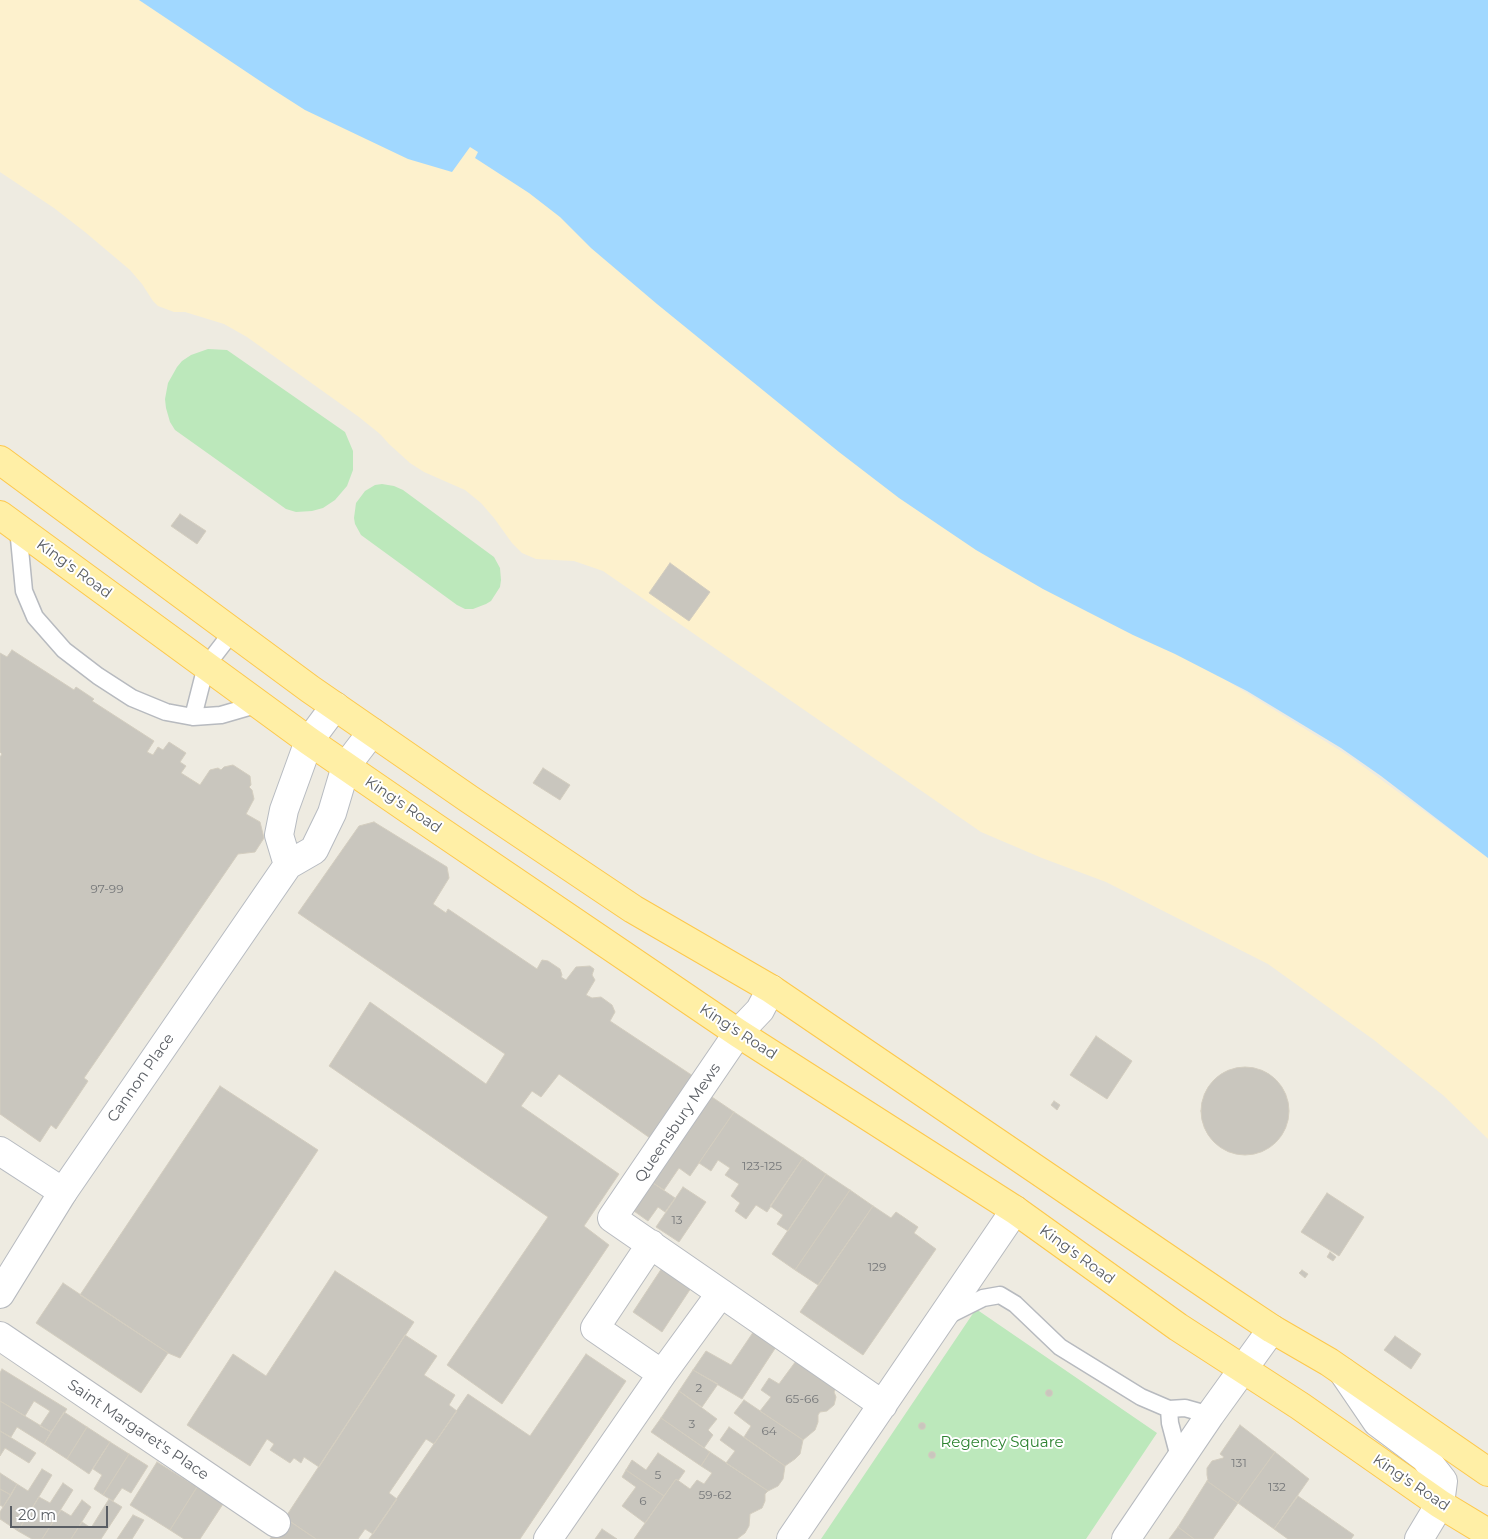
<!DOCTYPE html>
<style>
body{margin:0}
#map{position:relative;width:1488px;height:1539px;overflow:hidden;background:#eeebe1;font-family:Montserrat,sans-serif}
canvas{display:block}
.scale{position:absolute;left:10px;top:1506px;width:98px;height:22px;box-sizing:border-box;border:2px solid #5a5e64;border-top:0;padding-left:6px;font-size:15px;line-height:18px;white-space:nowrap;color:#5a5e64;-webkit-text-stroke:4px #fff;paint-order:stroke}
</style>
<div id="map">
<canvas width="1488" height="1539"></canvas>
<div class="scale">20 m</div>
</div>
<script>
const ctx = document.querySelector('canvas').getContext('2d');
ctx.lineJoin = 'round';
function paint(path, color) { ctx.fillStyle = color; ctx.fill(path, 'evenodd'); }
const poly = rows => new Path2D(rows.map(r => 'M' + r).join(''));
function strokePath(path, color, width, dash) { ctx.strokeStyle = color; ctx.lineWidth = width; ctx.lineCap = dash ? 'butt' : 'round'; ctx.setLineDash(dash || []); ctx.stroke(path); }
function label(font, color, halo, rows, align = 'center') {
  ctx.font = font + ' Montserrat,sans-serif'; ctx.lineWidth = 4; ctx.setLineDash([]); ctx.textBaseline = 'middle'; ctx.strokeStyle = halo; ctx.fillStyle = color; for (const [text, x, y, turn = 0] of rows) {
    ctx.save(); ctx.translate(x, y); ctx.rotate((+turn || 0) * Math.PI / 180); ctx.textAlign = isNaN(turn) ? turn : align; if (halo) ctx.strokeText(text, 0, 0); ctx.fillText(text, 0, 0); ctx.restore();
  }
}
paint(poly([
 [208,349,227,350,345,432,353,451,353,470,347,486,335,500,323,508,312,511,296,512,286,509,175,430,170,422,166,408,165,399,168,383,177,367,182,361,191,355],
 [382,484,394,486,403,490,494,557,500,568,501,580,500,587,491,601,486,604,473,609,465,609,457,605,361,535,355,524,354,518,356,503,365,491,375,485],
 [976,1309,1157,1433,1086,1539,821,1539]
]), '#bce8bb');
paint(poly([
 [0,0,188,0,459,129,1093,598,1349,756,1488,858,1488,1139,1444,1096,1374,1040,1268,964,1106,882,1042,858,981,832,603,571,574,561,536,559,522,553,512,543,494,518,481,503,465,490,424,472,410,463,389,444,380,434,359,417,247,337,224,324,185,312,174,312,158,306,153,301,142,284,130,270,85,232,54,208,0,172]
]), '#fdf1cd');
paint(poly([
 [139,0,1488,0,1488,858,1381,776,1341,748,1247,691,1175,654,1133,635,1043,589,976,550,899,498,839,452,657,304,591,248,560,217,529,193,475,158,478,152,470,147,452,172,408,159,305,110,269,87]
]), '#a1d8ff');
const building = poly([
 [180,514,206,531,197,544,171,526,180,514],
 [670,563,710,592,689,621,649,593,670,563],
 [12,650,74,690,76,687,94,699,92,701,154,741,147,752,153,755,158,747,163,750,169,742,186,753,180,762,186,766,181,773,200,785,210,770,218,768,221,770,224,767,233,765,250,776,251,785,249,787,252,790,254,799,246,814,260,822,264,838,255,852,238,854,84,1078,88,1081,56,1129,51,1125,40,1142,0,1114,0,757,2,754,0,752,0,653,7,657,12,650],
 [543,768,570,785,560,800,533,783,543,768],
 [374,822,447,867,449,878,433,904,446,913,448,909,537,969,542,960,548,961,560,969,562,975,561,977,566,980,576,967,590,966,594,969,592,975,595,980,586,995,592,998,601,997,612,1005,615,1012,610,1021,693,1076,650,1138,559,1074,541,1097,532,1091,521,1106,619,1174,584,1226,609,1245,502,1404,447,1365,548,1217,329,1066,370,1002,486,1084,505,1054,298,913,359,826,374,822],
 [1096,1036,1132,1061,1107,1099,1070,1075,1096,1036],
 '1201 1111a44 44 0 1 1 88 0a44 44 0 1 1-88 0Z',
 [220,1086,318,1150,180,1358,168,1353,80,1295,220,1086],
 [709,1095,734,1112,690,1176,679,1168,664,1190,650,1181,709,1095],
 [1054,1101,1060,1105,1057,1110,1051,1105,1054,1101],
 [734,1112,803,1158,767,1212,756,1205,746,1219,735,1211,740,1203,731,1196,739,1184,725,1175,730,1168,718,1160,711,1171,699,1163,734,1112],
 [803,1158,826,1174,788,1231,777,1224,783,1215,770,1206,803,1158],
 [826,1174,850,1190,795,1270,772,1254,826,1174],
 [650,1181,675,1198,665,1212,658,1207,648,1221,631,1209,650,1181],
 [683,1187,706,1202,679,1242,656,1227,683,1187],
 [850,1190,873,1206,818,1285,795,1270,850,1190],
 [1327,1193,1364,1217,1339,1256,1301,1232,1327,1193],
 [873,1206,891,1218,896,1212,918,1227,914,1233,936,1249,863,1355,800,1312,873,1206],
 [1330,1252,1336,1257,1333,1261,1327,1257,1330,1252],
 [662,1268,691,1288,662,1332,633,1312,662,1268],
 [1302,1270,1308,1274,1305,1278,1299,1273,1302,1270],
 [335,1271,414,1322,319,1467,304,1457,301,1463,294,1458,290,1463,270,1450,274,1444,267,1439,250,1466,187,1425,233,1354,266,1376,335,1271],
 [63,1283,168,1353,141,1393,36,1323,63,1283],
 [754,1331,776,1347,742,1399,693,1370,706,1351,731,1365,754,1331],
 [405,1335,437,1356,424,1375,455,1395,449,1405,457,1411,434,1444,426,1439,389,1493,397,1499,373,1534,365,1529,358,1539,316,1539,285,1518,405,1335],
 [1395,1336,1421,1354,1411,1369,1384,1350,1395,1336],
 [586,1354,626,1381,520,1539,369,1539,468,1394,530,1436,586,1354],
 [796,1361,836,1388,834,1392,836,1397,834,1405,827,1411,820,1412,818,1415,818,1422,815,1430,803,1440,760,1411,771,1397,761,1390,769,1378,779,1384,796,1361],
 [2,1369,67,1409,51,1432,40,1426,50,1411,34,1401,25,1416,0,1401,0,1373,2,1369],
 [693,1370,718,1384,702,1407,679,1391,693,1370],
 '1045.5 1393a3.5 3.5 0 1 1 7 0a3.5 3.5 0 1 1-7 0Z',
 [679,1391,717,1419,708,1430,713,1435,704,1448,661,1418,679,1391],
 [744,1400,803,1440,800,1454,795,1459,785,1466,744,1437,751,1426,734,1413,744,1400],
 [0,1401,51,1432,44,1444,17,1427,11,1437,0,1431,0,1401],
 [64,1412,87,1427,67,1459,44,1444,64,1412],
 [661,1418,710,1452,701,1466,651,1432,661,1418],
 '918.5 1426a3.5 3.5 0 1 1 7 0a3.5 3.5 0 1 1-7 0Z',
 [1240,1425,1275,1452,1238,1503,1207,1481,1208,1480,1207,1475,1207,1468,1212,1461,1223,1458,1224,1457,1220,1454,1240,1425],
 [87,1427,110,1442,89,1474,67,1459,87,1427],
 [729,1427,785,1466,783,1479,778,1486,768,1491,726,1463,735,1451,720,1440,729,1427],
 [0,1431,36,1453,29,1463,5,1448,0,1456,0,1431],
 [110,1442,129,1454,103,1495,94,1489,102,1475,93,1469,110,1442],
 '928.5 1455a3.5 3.5 0 1 1 7 0a3.5 3.5 0 1 1-7 0Z',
 [710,1452,768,1491,765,1494,765,1501,762,1508,750,1514,749,1526,745,1533,737,1539,634,1539,676,1479,690,1489,697,1480,704,1484,712,1473,701,1466,710,1452],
 [1275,1452,1309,1479,1274,1529,1238,1503,1275,1452],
 [658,1453,685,1471,678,1481,676,1479,664,1496,626,1470,632,1460,646,1470,658,1453],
 [129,1454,148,1466,131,1493,122,1488,113,1501,103,1495,129,1454],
 [157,1462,197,1487,170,1530,130,1505,157,1462],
 [42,1469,52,1475,18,1531,0,1519,0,1512,17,1484,28,1491,42,1469],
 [626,1470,664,1496,645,1523,622,1506,636,1487,622,1477,626,1470],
 [0,1473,17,1484,11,1495,0,1489,0,1473],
 [1207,1481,1238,1503,1213,1539,1194,1539,1178,1527,1207,1481],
 [63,1483,73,1490,42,1539,32,1539,18,1531,39,1497,50,1503,63,1483],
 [197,1487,223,1504,200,1539,184,1539,170,1530,197,1487],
 [0,1489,11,1495,3,1507,0,1505,0,1489],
 [1298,1496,1354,1535,1351,1539,1288,1539,1274,1529,1298,1496],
 [109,1499,122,1507,101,1539,71,1539,82,1522,91,1528,109,1499],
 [82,1500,91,1507,71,1539,42,1539,61,1510,71,1516,82,1500],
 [133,1515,144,1520,132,1539,117,1539,133,1515],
 [285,1518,316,1539,270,1539,285,1518],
 [1178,1527,1194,1539,1169,1539,1178,1527],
 [602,1529,617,1539,595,1539,602,1529]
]);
paint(building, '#c9c6be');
strokePath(building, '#d3cdbf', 1);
const lane = poly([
 [18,528,24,591,35,617,64,650,98,676,132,698,166,712,193,717,221,715,259,704],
 [193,717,206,666,233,631],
 [947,1316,983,1298,1000,1295,1015,1304,1060,1347,1141,1397,1169,1409,1185,1408,1210,1415],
 [1169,1409,1170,1423,1180,1461]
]);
const street = poly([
 [771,989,760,1010,738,1033,612,1218,883,1405],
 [651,1244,595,1328,662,1374,721,1293],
 [0,1294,63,1192],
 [0,1336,276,1523],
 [1343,1372,1377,1422,1425,1458,1443,1481,1440,1504,1419,1539],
 [548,1539,662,1374],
 [791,1539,1015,1210],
 [1126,1539,1210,1415,1272,1329]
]);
const secondary = poly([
 [288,865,279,835,284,810,309,741,335,706],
 [0,1151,63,1192,288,865,314,850,332,813,346,766,372,732]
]);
const primary = poly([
 [0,460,310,689,469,799,633,909,771,989,1227,1299,1272,1329,1329,1362,1488,1472],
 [0,515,309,741,408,809,738,1033,1015,1210,1178,1327,1300,1406,1440,1504,1488,1533]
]);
strokePath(lane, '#b7babf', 19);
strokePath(street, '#b7babf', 30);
strokePath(secondary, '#b7bbc1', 30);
strokePath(primary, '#fdc84c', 30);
strokePath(lane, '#fff', 16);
strokePath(street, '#fff', 28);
strokePath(secondary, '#fff', 28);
strokePath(primary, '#ffefa6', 28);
label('12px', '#76787a', null, [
 ["97-99",107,889],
 ["123-125",762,1166],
 ["13",677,1220],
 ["129",877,1267],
 ["2",699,1388],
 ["65-66",802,1399],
 ["3",692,1424],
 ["64",769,1431],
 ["131",1239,1463],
 ["5",658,1475],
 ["132",1277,1487],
 ["59-62",715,1495],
 ["6",643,1501]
]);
label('15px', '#5a5e64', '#fff', [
 ["King's Road",74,569,36],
 ["King's Road",403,805,34],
 ["King's Road",738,1032,33],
 ["Cannon Place",141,1078,-55],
 ["Queensbury Mews",678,1123,-56],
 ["King's Road",1077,1255,36],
 ["Saint Margaret's Place",138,1430,34],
 ["King's Road",1411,1483,34]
]);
label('15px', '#2c822f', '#fff', [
 ["Regency Square",1002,1443]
]);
</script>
